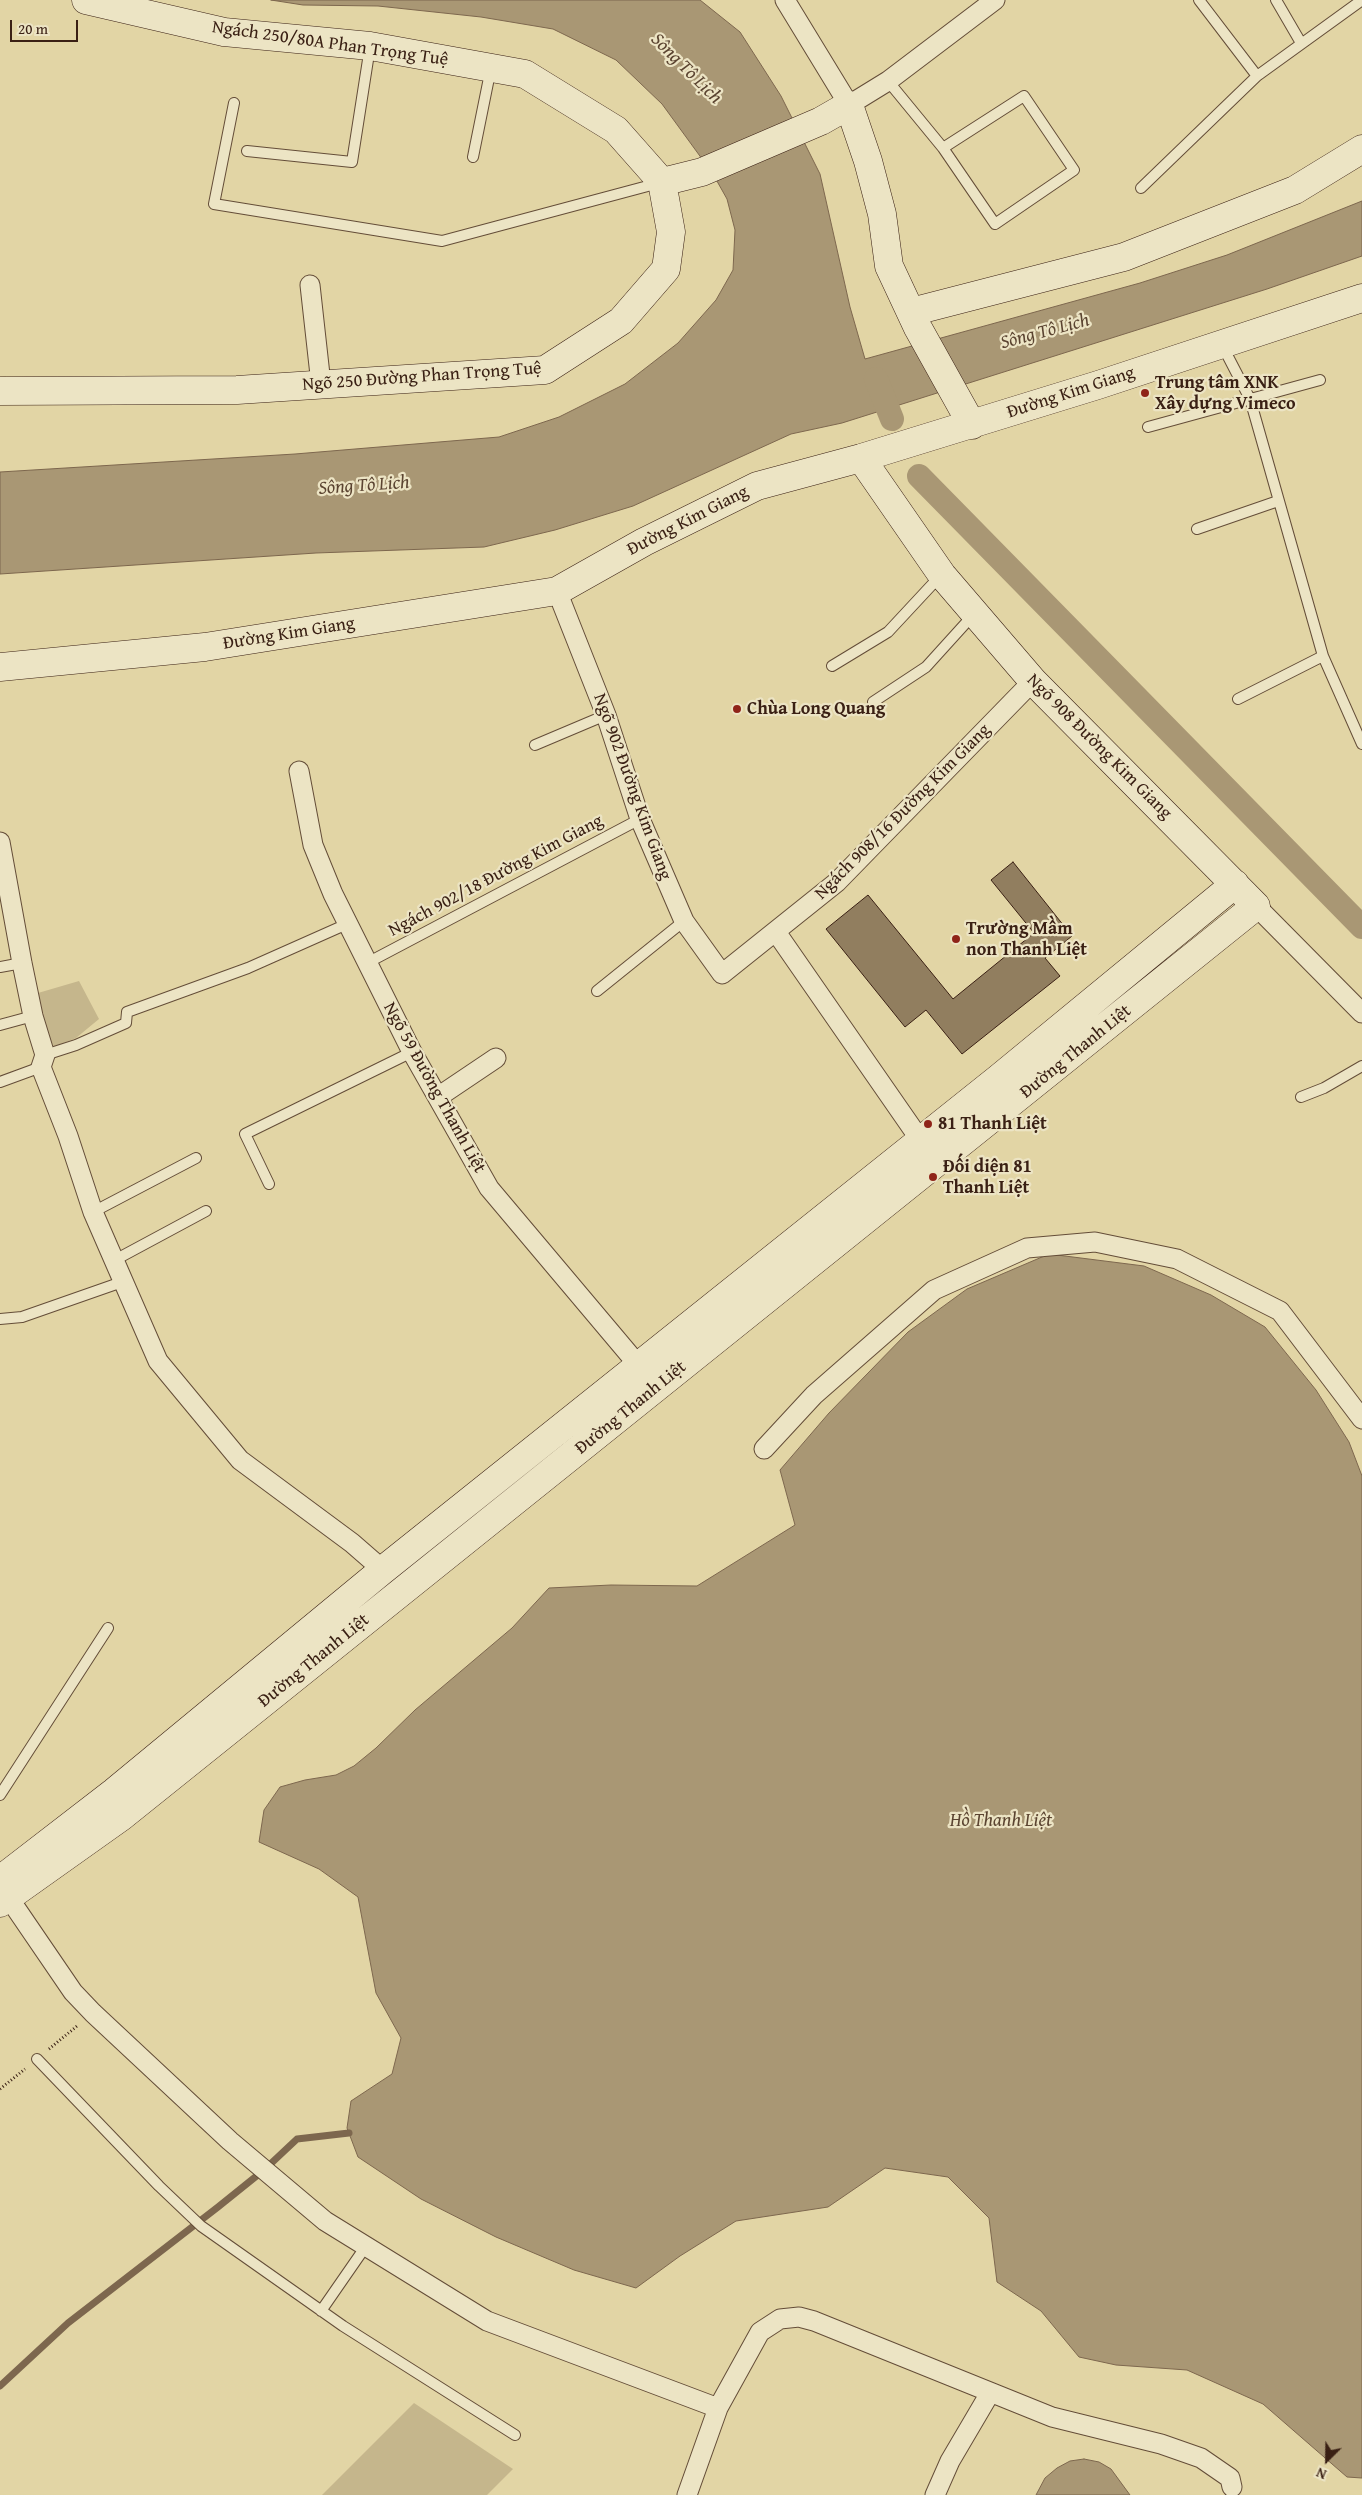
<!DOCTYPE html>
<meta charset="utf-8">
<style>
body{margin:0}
#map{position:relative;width:1362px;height:2495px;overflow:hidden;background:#e2d5a5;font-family:"Gentium Book Plus",serif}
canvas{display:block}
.north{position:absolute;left:1302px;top:2435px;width:50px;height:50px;-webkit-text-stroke:4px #ece4c4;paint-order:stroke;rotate:203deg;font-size:14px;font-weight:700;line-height:20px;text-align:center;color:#3a2014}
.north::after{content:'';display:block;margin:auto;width:18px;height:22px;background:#3a2014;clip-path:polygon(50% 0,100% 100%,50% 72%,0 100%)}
.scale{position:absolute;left:10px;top:20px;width:68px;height:22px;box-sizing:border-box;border:2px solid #3a2014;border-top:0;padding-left:6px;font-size:15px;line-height:18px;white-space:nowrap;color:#3a2014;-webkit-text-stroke:4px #ece4c4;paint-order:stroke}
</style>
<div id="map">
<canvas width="1362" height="2495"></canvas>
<div class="north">N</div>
<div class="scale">20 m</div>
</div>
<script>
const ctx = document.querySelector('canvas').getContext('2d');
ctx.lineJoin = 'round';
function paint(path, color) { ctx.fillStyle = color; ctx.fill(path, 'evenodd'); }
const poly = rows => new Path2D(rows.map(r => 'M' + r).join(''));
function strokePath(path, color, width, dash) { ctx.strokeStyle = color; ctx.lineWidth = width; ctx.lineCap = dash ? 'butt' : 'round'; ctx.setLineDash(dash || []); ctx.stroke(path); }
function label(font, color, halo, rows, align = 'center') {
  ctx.font = font + ' "Gentium Book Plus",serif'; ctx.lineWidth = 4.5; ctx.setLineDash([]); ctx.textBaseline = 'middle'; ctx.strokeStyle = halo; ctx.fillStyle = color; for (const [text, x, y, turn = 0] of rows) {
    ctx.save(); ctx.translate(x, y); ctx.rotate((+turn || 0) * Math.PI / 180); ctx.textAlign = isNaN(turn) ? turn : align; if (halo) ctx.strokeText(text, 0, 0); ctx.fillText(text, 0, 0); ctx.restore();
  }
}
paint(poly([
 [79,981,99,1019,76,1038,54,1047,46,1033,38,993],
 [414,2403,513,2469,487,2495,322,2495]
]), '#c5b68c');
const water = poly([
 [271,0,700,0,740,32,781,96,820,174,850,307,865,359,1140,283,1227,255,1362,201,1362,256,1267,289,842,423,791,434,633,506,555,530,484,547,316,553,0,574,0,472,295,454,499,437,559,417,625,384,678,343,716,300,733,270,735,230,727,199,713,174,662,104,616,60,553,29,481,17,378,6,303,5,271,0],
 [1049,1254,1144,1266,1211,1295,1265,1327,1316,1390,1349,1442,1362,1476,1362,2478,1347,2477,1263,2404,1187,2370,1116,2365,1079,2357,1041,2311,997,2282,989,2218,948,2177,885,2168,828,2207,736,2221,680,2256,636,2288,574,2270,496,2237,421,2199,358,2157,347,2128,351,2101,392,2074,401,2038,376,1993,358,1897,319,1869,259,1842,264,1810,280,1787,305,1780,336,1775,354,1766,376,1748,415,1710,512,1628,549,1588,611,1585,697,1586,795,1525,780,1470,829,1413,908,1332,967,1289,1049,1254],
 [1084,2459,1099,2462,1111,2469,1130,2495,1036,2495,1045,2478,1057,2468,1070,2461,1084,2459]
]);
paint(water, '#a99774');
strokePath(water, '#7d674e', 1);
strokePath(poly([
 [0,2386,68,2323,218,2207,264,2170,297,2139,349,2133]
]), '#7d674e', 7);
strokePath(poly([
 [876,379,892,419],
 [919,476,1362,927]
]), '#a99774', 24);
const building = poly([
 [1013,862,1072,936,1045,958,1060,976,962,1054,926,1010,905,1027,826,929,868,895,953,999,1034,933,991,880,1013,862]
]);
paint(building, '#917e5f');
strokePath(building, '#3a2014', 1);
const lane = poly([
 [1199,0,1257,76],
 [1276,0,1301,43],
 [888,81,943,148,995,224,1074,170,1024,96,943,148],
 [234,103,214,204,442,241,659,183],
 [247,151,352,162,370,47],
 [473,157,491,68],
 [1141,188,1257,76,1362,0],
 [1222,345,1250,399,1323,656,1362,744],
 [1148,427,1320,380],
 [1197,529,1278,501],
 [832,666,888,632,941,575],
 [1238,699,1323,656],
 [873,702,926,667,974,614],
 [535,745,606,715],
 [367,963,640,819],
 [0,967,22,963],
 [597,991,684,921],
 [0,1025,33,1016],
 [45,1055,76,1045,126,1023,127,1012,248,968,347,924],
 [0,1082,41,1067],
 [1301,1097,1324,1088,1362,1066],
 [269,1184,245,1134,412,1052],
 [93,1212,196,1158],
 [113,1261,206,1211],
 [0,1319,22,1317,122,1282],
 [0,1795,108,1628],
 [37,2059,159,2186,201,2226,343,2326,515,2435],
 [321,2311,366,2246]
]);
const street = poly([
 [785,0,849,105,888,81,995,0],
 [310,285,321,384],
 [557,591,606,715,640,819,684,921,722,974,837,882,1033,681],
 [299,771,313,845,333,894,412,1052,489,1188,639,1366],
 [0,842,22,963,33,1016,45,1055,41,1067,68,1136,93,1212,158,1361,240,1460,352,1543,383,1570],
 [1256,906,1362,1013],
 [776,932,921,1141],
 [438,1097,496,1058],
 [764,1449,814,1395,934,1290,1027,1248,1095,1242,1177,1259,1280,1311,1362,1419],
 [2,1888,73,1992,93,2013,230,2141,325,2221,487,2321,718,2408],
 [687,2495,718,2408,760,2332,780,2319,799,2317,814,2321,1052,2417,1161,2444,1201,2458,1230,2478,1232,2487],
 [935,2495,950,2461,990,2393]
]);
const secondary = poly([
 [86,0,224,32,370,46,525,74,616,130,662,182],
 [662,182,702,172,821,121,849,105,868,161,882,214,889,266,918,328,972,425],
 [911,312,1124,257,1295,190,1362,149],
 [0,391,237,390,545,370,621,321,666,269,671,232,662,182],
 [0,667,205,647,557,591,644,542,757,486,861,458,1098,385,1362,298],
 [0,1880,114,1792,383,1570,999,1078,1235,884],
 [0,1903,121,1817,1256,906,1033,681,942,575,861,458]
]);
strokePath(lane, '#644d38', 12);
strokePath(street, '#644d38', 21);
strokePath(secondary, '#3a2014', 29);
strokePath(poly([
 [49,2049,77,2026],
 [0,2089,25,2069]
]), '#3a2014', 3, [1, 2.5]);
strokePath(lane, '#ece4c4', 10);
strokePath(street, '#ece4c4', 19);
strokePath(secondary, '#ece4c4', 28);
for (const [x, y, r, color] of [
 [1145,393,5,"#8f2418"],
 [737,709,5,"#8f2418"],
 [956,939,5,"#8f2418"],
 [928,1124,5,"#8f2418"],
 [933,1177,5,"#8f2418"]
]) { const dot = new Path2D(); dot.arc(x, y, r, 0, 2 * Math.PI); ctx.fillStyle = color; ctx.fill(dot); strokePath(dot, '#ece4c4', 2); }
label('18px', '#3a2014', '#ece4c4', [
 ["Ngách 250/80A Phan Trọng Tuệ",330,44,8],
 ["Ngõ 250 Đường Phan Trọng Tuệ",422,377,-4],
 ["Đường Kim Giang",1071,393,-18],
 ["Đường Kim Giang",688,521,-27],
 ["Đường Kim Giang",289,634,-9],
 ["Ngõ 908 Đường Kim Giang",1099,747,45],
 ["Ngõ 902 Đường Kim Giang",632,787,70],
 ["Ngách 908/16 Đường Kim Giang",903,812,-45],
 ["Ngách 902/18 Đường Kim Giang",496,876,-28],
 ["Đường Thanh Liệt",1076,1052,-39],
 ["Ngõ 59 Đường Thanh Liệt",434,1088,61],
 ["Đường Thanh Liệt",631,1408,-39],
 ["Đường Thanh Liệt",314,1661,-39]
]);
label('bold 18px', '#3a2014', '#ece4c4', [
 ["Trung tâm XNK",1155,383],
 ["Xây dựng Vimeco",1155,404],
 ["Chùa Long Quang",747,709],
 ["Trường Mầm",966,929],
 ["non Thanh Liệt",966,950],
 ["81 Thanh Liệt",938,1124],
 ["Đối diện 81",943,1167],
 ["Thanh Liệt",943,1188]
], 'left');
label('italic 19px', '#5b4431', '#ece4c4', [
 ["Sông Tô Lịch",686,69,45],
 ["Sông Tô Lịch",1045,332,-15],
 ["Sông Tô Lịch",364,486,-4],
 ["Hồ Thanh Liệt",1001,1821]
]);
</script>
